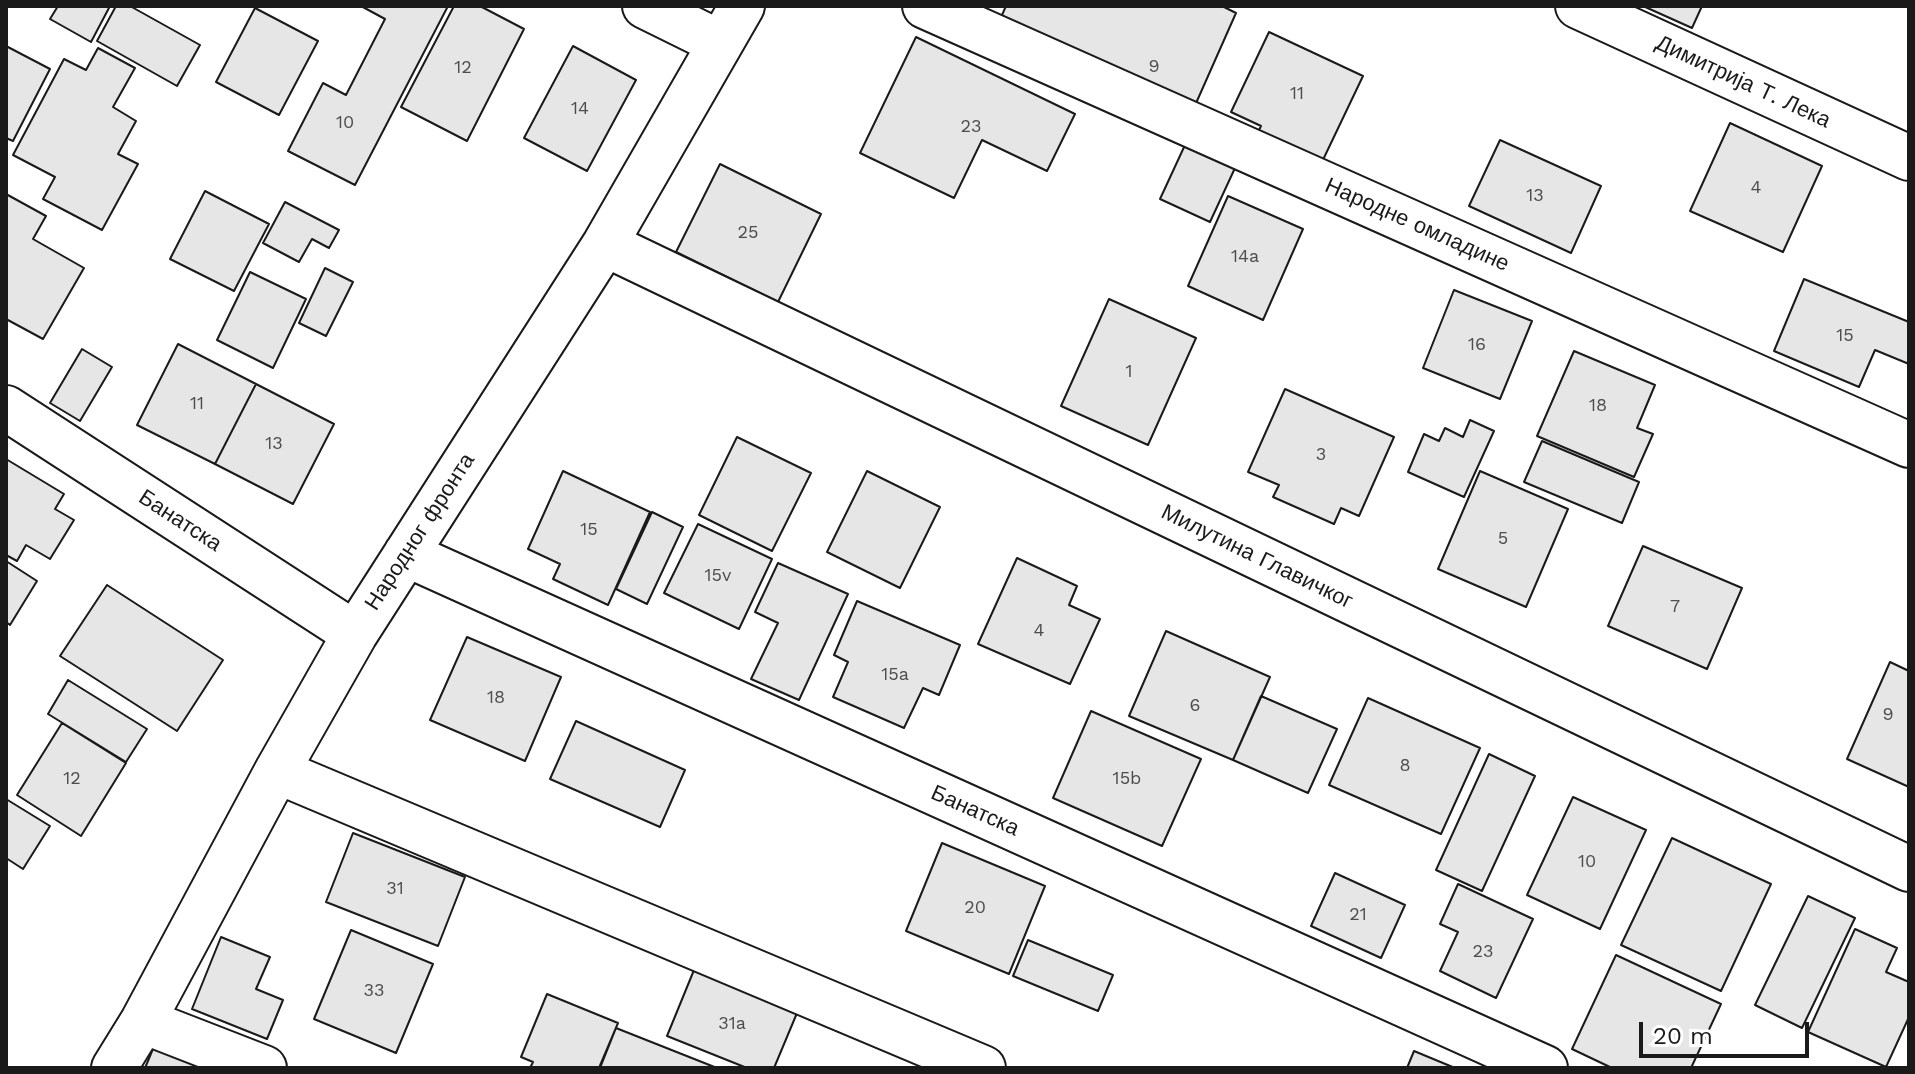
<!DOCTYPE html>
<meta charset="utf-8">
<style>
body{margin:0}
#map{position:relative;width:1915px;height:1074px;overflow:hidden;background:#fff;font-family:"Work Sans",sans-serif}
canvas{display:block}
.frame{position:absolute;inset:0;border:8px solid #1a1a1a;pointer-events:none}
.scale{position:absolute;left:1639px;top:1022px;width:170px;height:36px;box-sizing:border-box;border:4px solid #1a1a1a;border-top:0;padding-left:10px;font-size:24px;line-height:28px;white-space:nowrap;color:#1a1a1a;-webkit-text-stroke:6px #fff;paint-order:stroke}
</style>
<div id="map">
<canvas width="1915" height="1074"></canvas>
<div class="frame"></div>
<div class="scale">20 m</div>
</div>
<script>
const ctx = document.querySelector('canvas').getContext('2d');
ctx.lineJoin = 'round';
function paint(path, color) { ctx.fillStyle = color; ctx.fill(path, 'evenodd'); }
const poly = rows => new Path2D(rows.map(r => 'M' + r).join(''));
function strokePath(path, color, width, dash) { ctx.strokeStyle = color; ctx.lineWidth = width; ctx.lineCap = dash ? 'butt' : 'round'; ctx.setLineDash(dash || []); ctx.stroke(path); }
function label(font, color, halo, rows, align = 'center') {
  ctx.font = font + ' "Work Sans",sans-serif'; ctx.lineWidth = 6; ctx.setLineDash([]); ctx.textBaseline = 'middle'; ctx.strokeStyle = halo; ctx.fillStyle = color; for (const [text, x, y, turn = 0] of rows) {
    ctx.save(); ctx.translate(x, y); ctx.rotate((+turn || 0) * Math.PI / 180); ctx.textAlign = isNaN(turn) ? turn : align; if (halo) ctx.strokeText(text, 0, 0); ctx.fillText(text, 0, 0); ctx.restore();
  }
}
const building = poly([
 [58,6,110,6,91,42,50,19,58,6],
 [116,6,130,6,200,45,177,86,97,41,116,6],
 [361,6,448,6,355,185,288,151,323,83,346,95,385,19,361,6],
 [454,6,480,6,524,29,467,141,401,107,454,6],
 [1006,6,1222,6,1236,13,1193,110,998,24,1006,6],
 [1643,6,1702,6,1692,28,1643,6],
 [255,8,318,41,279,115,216,82,255,8],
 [1269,32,1363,76,1321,164,1257,134,1261,126,1231,112,1269,32],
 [916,37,1075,114,1047,171,982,140,954,198,860,153,916,37],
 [6,46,50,69,13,141,6,138,6,46],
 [573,46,636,80,587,171,524,138,573,46],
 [98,48,135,68,113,107,136,121,118,154,138,164,102,230,43,199,55,177,13,155,64,59,86,70,98,48],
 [1730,123,1822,166,1783,252,1690,211,1730,123],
 [1500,140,1601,186,1571,253,1469,206,1500,140],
 [1185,145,1235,168,1210,222,1160,199,1185,145],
 [720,164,821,214,778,302,676,252,720,164],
 [205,191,269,224,234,291,170,259,205,191],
 [6,194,46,216,33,239,84,268,43,339,6,319,6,194],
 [1228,196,1303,229,1263,320,1188,286,1228,196],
 [285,202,339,230,329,248,312,239,299,262,263,243,285,202],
 [325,268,353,282,326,336,299,323,325,268],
 [250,272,306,299,273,368,217,340,250,272],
 [1804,279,1909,322,1909,364,1875,350,1859,387,1774,351,1804,279],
 [1454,290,1532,321,1500,399,1423,368,1454,290],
 [1109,299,1196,338,1148,445,1061,406,1109,299],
 [178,344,256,384,215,464,137,425,178,344],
 [82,349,112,367,80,421,50,403,82,349],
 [1574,351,1655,385,1637,428,1653,434,1634,477,1537,436,1574,351],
 [256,384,334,424,293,504,215,464,256,384],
 [1285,389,1394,437,1359,516,1341,508,1334,524,1273,497,1279,485,1248,472,1285,389],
 [1470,420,1494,431,1464,497,1408,472,1424,434,1439,441,1445,428,1463,437,1470,420],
 [737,437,811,473,772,551,699,515,737,437],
 [1542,441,1639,482,1622,523,1524,482,1542,441],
 [6,459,64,494,55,509,74,520,50,559,26,545,17,561,6,555,6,459],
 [563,471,650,512,608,605,553,579,560,564,528,549,563,471],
 [867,471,940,507,900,588,827,552,867,471],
 [1480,471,1568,509,1526,607,1438,569,1480,471],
 [652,512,683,527,647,604,616,589,652,512],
 [698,524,772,559,739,629,664,593,698,524],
 [1643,546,1742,588,1707,669,1608,626,1643,546],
 [1017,558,1077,586,1069,605,1100,619,1070,684,978,644,1017,558],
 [6,561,37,581,10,625,6,622,6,561],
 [778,563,848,594,799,700,751,679,778,623,755,612,778,563],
 [107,585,223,660,177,731,60,656,107,585],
 [857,601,960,645,939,695,923,688,904,728,833,697,848,662,834,655,857,601],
 [1166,631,1270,677,1233,760,1129,716,1166,631],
 [467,637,561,677,525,761,430,720,467,637],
 [1890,662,1909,671,1909,787,1847,759,1890,662],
 [68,680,147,729,126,762,48,714,68,680],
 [1261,696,1337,729,1308,793,1233,760,1261,696],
 [1368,698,1480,748,1441,834,1329,785,1368,698],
 [1091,711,1201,759,1162,846,1053,798,1091,711],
 [576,721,685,770,660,827,550,779,576,721],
 [62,723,126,763,81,836,17,795,62,723],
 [1489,754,1535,776,1482,891,1436,870,1489,754],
 [1573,797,1646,830,1600,929,1527,895,1573,797],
 [6,799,50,826,23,869,6,858,6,799],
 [353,833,465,877,438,946,326,902,353,833],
 [1672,838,1771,884,1721,991,1621,945,1672,838],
 [942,843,1045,886,1009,974,906,931,942,843],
 [1335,873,1405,905,1381,958,1311,926,1335,873],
 [1458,884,1533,919,1496,998,1440,971,1458,932,1440,924,1458,884],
 [1808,896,1855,918,1802,1028,1755,1005,1808,896],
 [1855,929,1897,948,1886,972,1909,982,1909,1017,1886,1067,1808,1032,1855,929],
 [351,930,433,964,396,1053,314,1019,351,930],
 [221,937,270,957,256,989,283,1000,267,1039,192,1009,221,937],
 [1028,940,1113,975,1098,1011,1013,976,1028,940],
 [1616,955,1721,1004,1691,1068,1612,1068,1572,1049,1616,955],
 [694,970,797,1013,774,1068,747,1068,667,1036,694,970],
 [547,994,618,1023,599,1068,530,1068,533,1062,521,1057,547,994],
 [616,1028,717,1068,600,1068,616,1028],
 [155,1044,213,1068,145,1068,155,1044],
 [1414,1051,1455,1068,1407,1068,1414,1051]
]);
paint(building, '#e6e6e6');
strokePath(building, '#1a1a1a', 2);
const minor = poly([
 [645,6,720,43],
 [925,6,1909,445],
 [1578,6,1909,158],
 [605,244,1909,869],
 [6,408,355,634],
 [406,554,1545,1068],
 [277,771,983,1068],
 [143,1021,264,1068],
 [114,1068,143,1021,277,771,355,634,605,244,742,6]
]);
strokePath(minor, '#1a1a1a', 48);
strokePath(minor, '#fff', 44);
label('18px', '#4d4d4d', null, [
 ["9",1154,67],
 ["12",463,68],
 ["11",1297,94],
 ["14",580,109],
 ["10",345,123],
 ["23",971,127],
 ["4",1756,188],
 ["13",1535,196],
 ["25",748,233],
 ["14a",1245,257],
 ["15",1845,336],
 ["16",1477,345],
 ["1",1129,372],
 ["11",197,404],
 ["18",1598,406],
 ["13",274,444],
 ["3",1321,455],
 ["15",589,530],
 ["5",1503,539],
 ["15v",718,576],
 ["7",1675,607],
 ["4",1039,631],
 ["15a",895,675],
 ["18",496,698],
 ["6",1195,706],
 ["9",1888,715],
 ["8",1405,766],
 ["12",72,779],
 ["15b",1127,779],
 ["10",1587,862],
 ["31",395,889],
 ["20",975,908],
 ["21",1358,915],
 ["23",1483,952],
 ["33",374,991],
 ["31a",732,1024]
]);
label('22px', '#1a1a1a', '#fff', [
 ["Димитрија Т. Лека",1743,82,25],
 ["Народне омладине",1417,225,24],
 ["Банатска",180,521,33],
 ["Народног фронта",420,532,-57],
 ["Милутина Главичког",1257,557,26],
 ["Банатска",975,811,24]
]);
</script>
